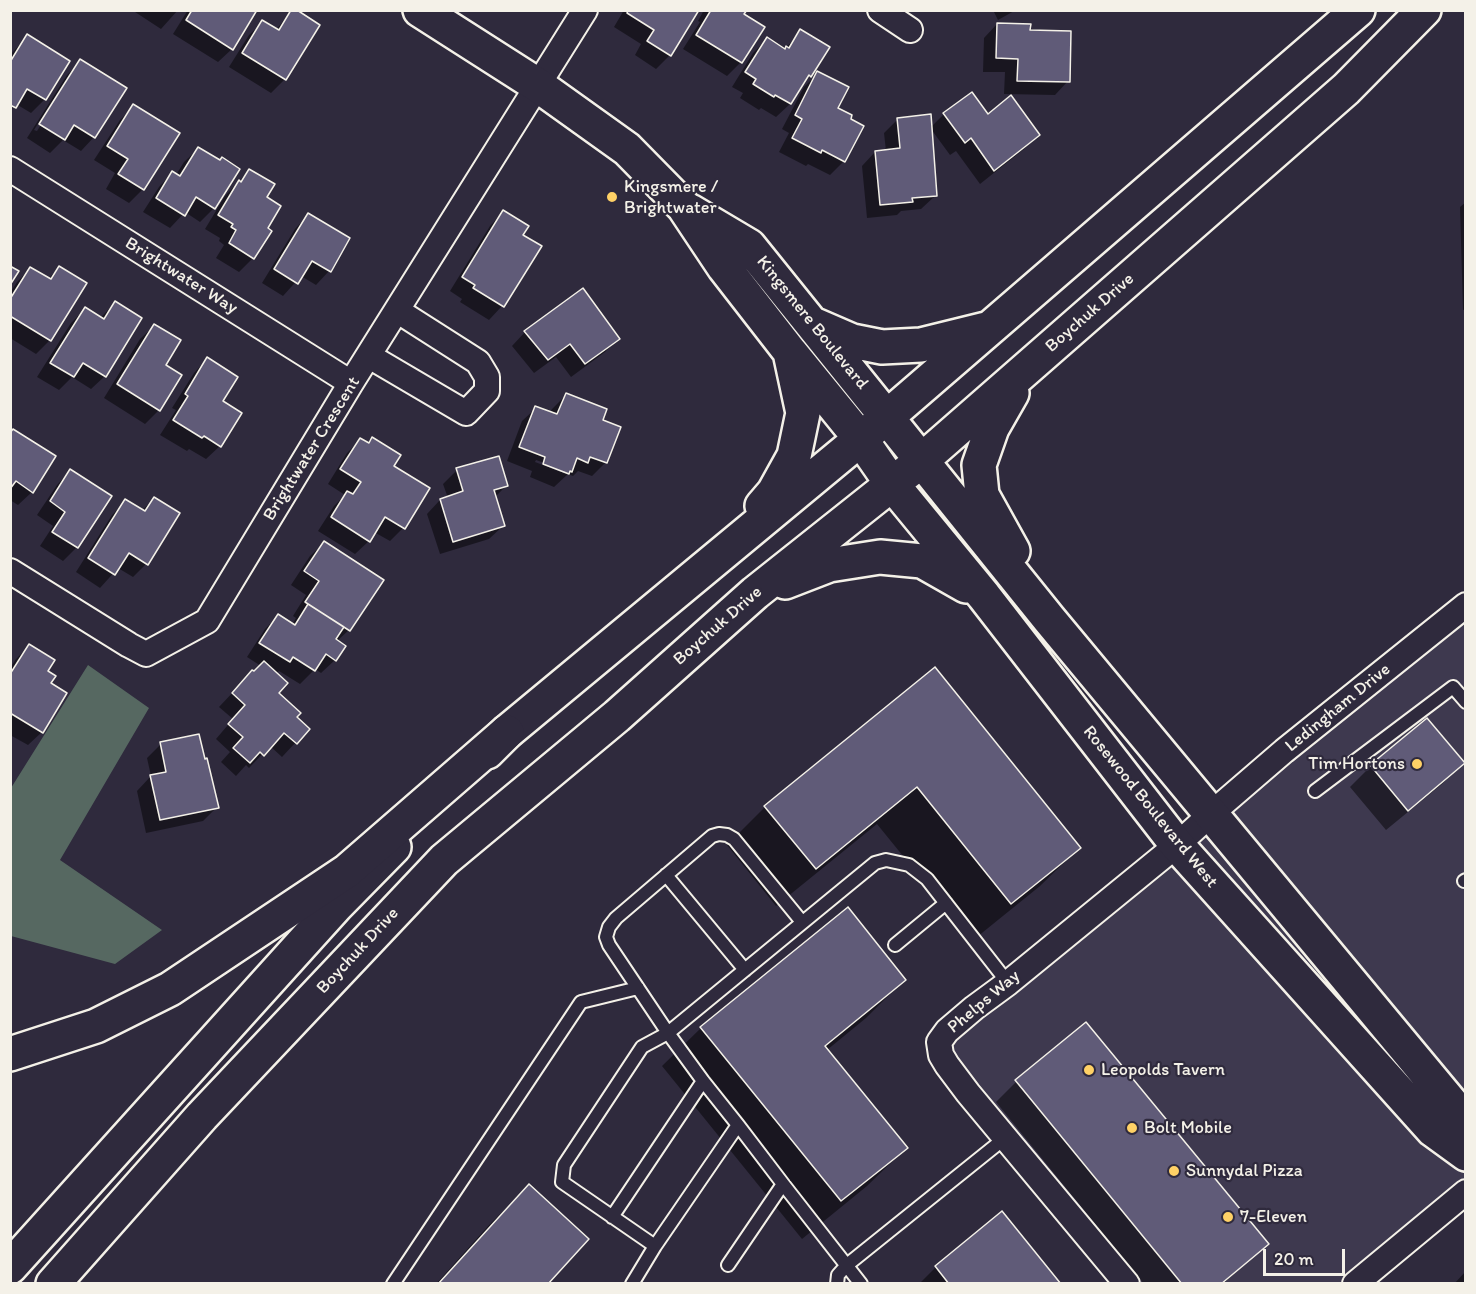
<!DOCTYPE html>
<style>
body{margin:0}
#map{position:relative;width:1476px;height:1294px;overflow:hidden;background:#2f2a3d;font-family:Itim,sans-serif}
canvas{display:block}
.frame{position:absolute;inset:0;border:12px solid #f4f1e8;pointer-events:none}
.scale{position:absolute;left:1263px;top:1249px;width:82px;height:27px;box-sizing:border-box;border:3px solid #f4f1e8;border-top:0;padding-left:8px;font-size:18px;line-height:21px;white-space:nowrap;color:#f4f1e8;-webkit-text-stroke:4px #2f2a3d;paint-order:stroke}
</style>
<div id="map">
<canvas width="1476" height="1294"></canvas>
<div class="frame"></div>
<div class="scale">20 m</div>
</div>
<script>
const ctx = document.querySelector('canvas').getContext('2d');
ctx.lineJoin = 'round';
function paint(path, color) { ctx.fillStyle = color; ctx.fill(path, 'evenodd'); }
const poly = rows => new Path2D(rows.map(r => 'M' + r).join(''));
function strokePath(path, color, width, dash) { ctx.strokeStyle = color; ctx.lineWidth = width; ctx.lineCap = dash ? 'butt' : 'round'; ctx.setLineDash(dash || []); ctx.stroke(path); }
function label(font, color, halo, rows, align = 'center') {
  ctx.font = font + ' Itim,sans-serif'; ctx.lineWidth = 4.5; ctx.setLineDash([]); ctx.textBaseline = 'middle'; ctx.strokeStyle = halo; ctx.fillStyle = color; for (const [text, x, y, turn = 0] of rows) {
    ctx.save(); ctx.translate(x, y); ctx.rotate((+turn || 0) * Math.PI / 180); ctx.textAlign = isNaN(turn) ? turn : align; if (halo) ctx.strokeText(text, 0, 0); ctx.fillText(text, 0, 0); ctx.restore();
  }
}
paint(poly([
 [1465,615,1465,1191,1354,1283,1127,1283,947,1065,947,1031]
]), '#3e394f');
paint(poly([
 [88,665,149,708,60,860,162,930,115,964,11,936,11,788]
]), '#566861');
paint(poly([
 [132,10,178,10,161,29],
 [188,10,255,10,232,49,218,62,173,34],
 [292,10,285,79,271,93,229,67,249,35,263,22,276,30],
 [624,10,698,10,670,55,656,69,635,55,641,44,614,27],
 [704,10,745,10,742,14,741,62,727,76,683,49,700,22,698,21],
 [993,10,1016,10,998,20],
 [997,24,1029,31,1068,81,1055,95,1004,94,1005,72,983,72,984,38],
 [801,31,810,76,801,86,790,104,776,117,761,108,759,110,740,98,743,93,732,87,753,53,767,39,784,50],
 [28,36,68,62,45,99,31,113,16,104,10,111,10,55],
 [81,61,94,137,81,151,63,140,50,153,27,138,67,75],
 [69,75,72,75,37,131,34,130],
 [818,73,836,108,844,161,830,175,808,164,806,166,779,152,789,133,782,129,804,87],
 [971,94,987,117,1038,135,1024,149,980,184,956,151,950,155,931,129,935,196,921,209,901,211,897,215,867,218,862,166,875,152,886,151,884,133,898,119,931,127,944,114],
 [134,106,143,189,129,203,106,189,115,173,94,160,120,120],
 [198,149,214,208,200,222,185,212,170,228,143,212,159,187,172,173,176,175,184,162],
 [249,171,265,198,266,229,253,258,239,272,216,258,224,245,219,241,220,238,205,229,225,196],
 [1466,202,1466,309,1463,310,1460,207],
 [503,212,521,235,539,246,502,306,489,320,460,302,462,299,450,291,490,226],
 [308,215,329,271,316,285,301,276,283,296,262,283,295,229],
 [31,268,48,279,59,268,50,340,36,354,10,338,10,293,17,282],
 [115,303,105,376,91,389,72,377,59,390,37,377,71,323,85,309,100,318],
 [154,326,164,366,159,410,145,424,104,398,140,339],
 [525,332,618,338,605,352,571,377,556,357,534,373,512,346],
 [207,359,221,401,220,446,206,459,189,449,187,451,160,435,176,410,172,408,194,373],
 [566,395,601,421,619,428,605,463,592,476,578,471,573,476,568,474,554,487,530,477,532,471,507,461,522,421,536,408,550,413,552,409],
 [536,460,566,471,564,473,535,462],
 [10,433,32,492,18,505,10,500],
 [373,439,392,467,403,528,390,541,374,532,369,541,355,554,318,531,334,506,345,495,328,484,347,453,360,440,368,444],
 [457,470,506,486,494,498,503,526,489,539,440,554,427,514,440,500,448,498,443,484],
 [70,471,77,547,63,561,40,546,53,526,37,515,57,485],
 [154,499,146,564,133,577,118,568,100,588,76,572,112,515,126,501,141,511],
 [324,543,349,630,337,641,335,660,321,673,315,669,300,684,279,671,276,674,277,693,295,717,308,729,282,757,270,746,249,768,246,765,236,776,221,762,230,752,216,739,233,719,219,707,252,672,254,673,261,666,247,657,265,629,278,616,292,625,296,618,293,616,306,595,291,585,310,556],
 [30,645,49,684,42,732,28,745,10,735,10,668,16,659],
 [934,669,1079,848,1040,886,972,941,877,824,776,906,727,845,765,807],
 [1427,720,1463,763,1442,784,1386,830,1350,787,1371,766],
 [161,744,217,807,203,821,146,833,137,791,151,776,147,758],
 [904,980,866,1018,827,1050,906,1148,867,1186,802,1239,662,1066,701,1028],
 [1086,1024,1267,1243,1223,1284,1144,1284,996,1102,1016,1082],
 [529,1186,546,1284,436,1284,490,1224],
 [1002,1213,1059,1284,919,1284,936,1267],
 [1465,1272,1466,1284,1454,1284]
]), '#0007');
const building = poly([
 [192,10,257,10,233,50,186,20,192,10],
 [291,10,297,10,320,25,286,80,242,53,262,20,279,30,291,10],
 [628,10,699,10,671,56,647,41,654,30,627,13,628,10],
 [711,10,747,10,744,14,765,27,742,63,696,35,711,10],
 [997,23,1031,24,1030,30,1071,31,1070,82,1017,81,1018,59,996,58,997,23],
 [800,29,830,47,811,77,809,75,791,104,775,95,774,97,753,84,756,79,745,72,767,37,785,49,786,46,789,48,800,29],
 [27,34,70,61,46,100,27,89,16,108,10,105,10,62,27,34],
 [80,59,127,88,95,138,74,125,65,140,39,124,80,59],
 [817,71,849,87,838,108,852,115,851,119,864,126,845,162,822,150,821,153,792,138,802,119,795,115,817,71],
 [972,92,988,114,1011,95,1040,135,994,171,971,138,965,143,943,113,972,92],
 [133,104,180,133,144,190,118,174,128,159,107,146,133,104],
 [931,114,937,196,912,198,913,202,880,205,875,151,900,148,897,118,931,114],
 [198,147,220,160,222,157,240,169,215,209,196,197,185,216,156,198,172,171,180,176,198,147],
 [249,169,275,184,267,197,281,206,268,228,272,231,254,259,229,243,236,230,231,227,233,224,218,215,239,180,241,182,249,169],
 [503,210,529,226,523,235,542,246,504,307,473,288,475,285,462,277,503,210],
 [308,213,350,238,331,272,312,261,298,284,274,269,308,213],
 [10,266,19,271,10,285,10,266],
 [59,266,87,283,51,341,10,316,10,299,30,267,51,279,59,266],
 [583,288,620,339,585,364,570,344,548,360,524,331,583,288],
 [115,301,142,318,106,377,83,363,74,377,50,363,85,307,104,319,115,301],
 [154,324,181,340,166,365,182,375,160,411,117,384,154,324],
 [207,357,238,377,223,401,242,413,221,447,204,436,202,438,173,420,188,396,185,394,207,357],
 [566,393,607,409,603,420,621,427,607,463,590,457,588,463,577,458,572,472,570,471,569,474,543,464,545,457,519,447,535,406,557,414,566,393],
 [13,429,56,456,33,493,16,481,10,489,10,433,13,429],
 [372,437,401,455,394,466,430,488,405,529,385,517,370,542,331,517,347,491,353,494,361,482,340,469,360,438,369,443,372,437],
 [499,456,508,486,494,490,505,526,453,542,440,499,463,491,456,468,499,456],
 [70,469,112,496,78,548,52,532,65,512,50,501,70,469],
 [154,497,180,513,148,565,129,553,115,575,88,558,125,499,145,511,154,497],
 [324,541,384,580,350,631,305,602,319,581,304,571,324,541],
 [308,604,344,627,336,639,346,646,336,661,326,654,315,671,293,657,290,662,259,643,278,614,295,625,308,604],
 [29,644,55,660,48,671,56,676,51,683,67,693,43,733,10,713,10,674,29,644],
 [264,661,288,683,279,693,301,713,297,717,310,729,297,744,284,733,264,756,260,752,250,763,233,748,243,737,228,724,245,705,232,693,252,670,254,671,264,661],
 [935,667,1081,848,1011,904,917,787,816,869,764,806,935,667],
 [1427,718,1465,763,1408,811,1370,765,1427,718],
 [199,734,205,759,207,758,219,808,160,820,150,775,166,772,160,742,199,734],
 [848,907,906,980,825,1046,908,1148,841,1201,700,1027,848,907],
 [1086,1022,1269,1244,1221,1284,1182,1284,1015,1080,1086,1022],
 [529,1184,589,1239,548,1284,438,1284,529,1184],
 [1002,1211,1061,1284,949,1284,935,1266,1002,1211]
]);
paint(building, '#605b78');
strokePath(building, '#f4f1e8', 1.5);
const lane = poly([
 [1315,791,1453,687,1466,702],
 [666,875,745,970],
 [1464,881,1466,880],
 [802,922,734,839,727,835,719,834,712,836,616,918,609,927,606,937,609,945,668,1033,875,863,886,860,909,865,927,879,1008,983],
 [895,945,946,903],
 [738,1125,655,1246,562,1182,564,1165,642,1047,668,1033,703,1081,738,1125,783,1184,861,1284],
 [612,1217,703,1081],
 [728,1265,783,1184],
 [393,1284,581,1002,638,988],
 [632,1284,655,1246],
 [837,1284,838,1275,847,1265,1005,1138]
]);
const street = poly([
 [880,10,910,30],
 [10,169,351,383],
 [369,356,466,413,487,391,487,377,478,362,398,311],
 [10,571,129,645,146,654,207,621,351,383,585,10],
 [1127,1284,968,1093,947,1065,941,1055,939,1042,947,1031,974,1008,1008,983,1177,845,1212,813,1284,751,1466,605],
 [1355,1284,1466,1192]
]);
const secondary = poly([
 [420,10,539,86,627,149,684,207,724,267,790,352,860,438,892,484,984,596,1177,845,1433,1130,1466,1154],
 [690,211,749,246,1049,619,1456,1109,1466,1126],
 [815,325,852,341,882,347,921,345,986,329],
 [1012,393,992,428,979,465,982,495,1013,551],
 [762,506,774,492,794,456,803,413,791,357],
 [785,582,829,565,880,557,922,561,966,586],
 [487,752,507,732,887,417,1358,10],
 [10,1267,336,906,394,847],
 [53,1284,202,1116,444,860,617,716,755,593,921,461,1346,89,1424,10]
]);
const highway = poly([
 [10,1054,96,1026,170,989,347,871,507,732]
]);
strokePath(lane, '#f4f1e8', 16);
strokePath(street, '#f4f1e8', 28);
strokePath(secondary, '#f4f1e8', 38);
strokePath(highway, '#f4f1e8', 38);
strokePath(lane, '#2f2a3d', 12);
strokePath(street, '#2f2a3d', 24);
strokePath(secondary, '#2f2a3d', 33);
strokePath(highway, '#2f2a3d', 33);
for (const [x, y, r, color] of [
 [612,197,6,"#ffd166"],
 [1417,764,6,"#ffd166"],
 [1089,1070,6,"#ffd166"],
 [1132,1128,6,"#ffd166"],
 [1174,1171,6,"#ffd166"],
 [1228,1217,6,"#ffd166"]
]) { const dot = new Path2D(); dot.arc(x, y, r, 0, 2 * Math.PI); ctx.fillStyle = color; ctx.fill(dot); strokePath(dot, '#2f2a3d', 2); }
label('18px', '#f4f1e8', '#2f2a3d', [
 ["Kingsmere /",624,187],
 ["Brightwater",624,208],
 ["Tim Hortons",1405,764,"right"],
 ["Leopolds Tavern",1101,1070],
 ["Bolt Mobile",1144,1128],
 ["Sunnydal Pizza",1186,1171],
 ["7-Eleven",1240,1217]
], 'left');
label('18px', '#f4f1e8', '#2f2a3d', [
 ["Brightwater Way",181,276,32],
 ["Boychuk Drive",1090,313,-41],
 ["Kingsmere Boulevard",812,323,51],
 ["Brightwater Crescent",312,449,-58],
 ["Boychuk Drive",718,626,-41],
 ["Ledingham Drive",1338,708,-39],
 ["Rosewood Boulevard West",1150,807,51],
 ["Boychuk Drive",358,951,-47],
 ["Phelps Way",984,1002,-40]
]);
</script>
